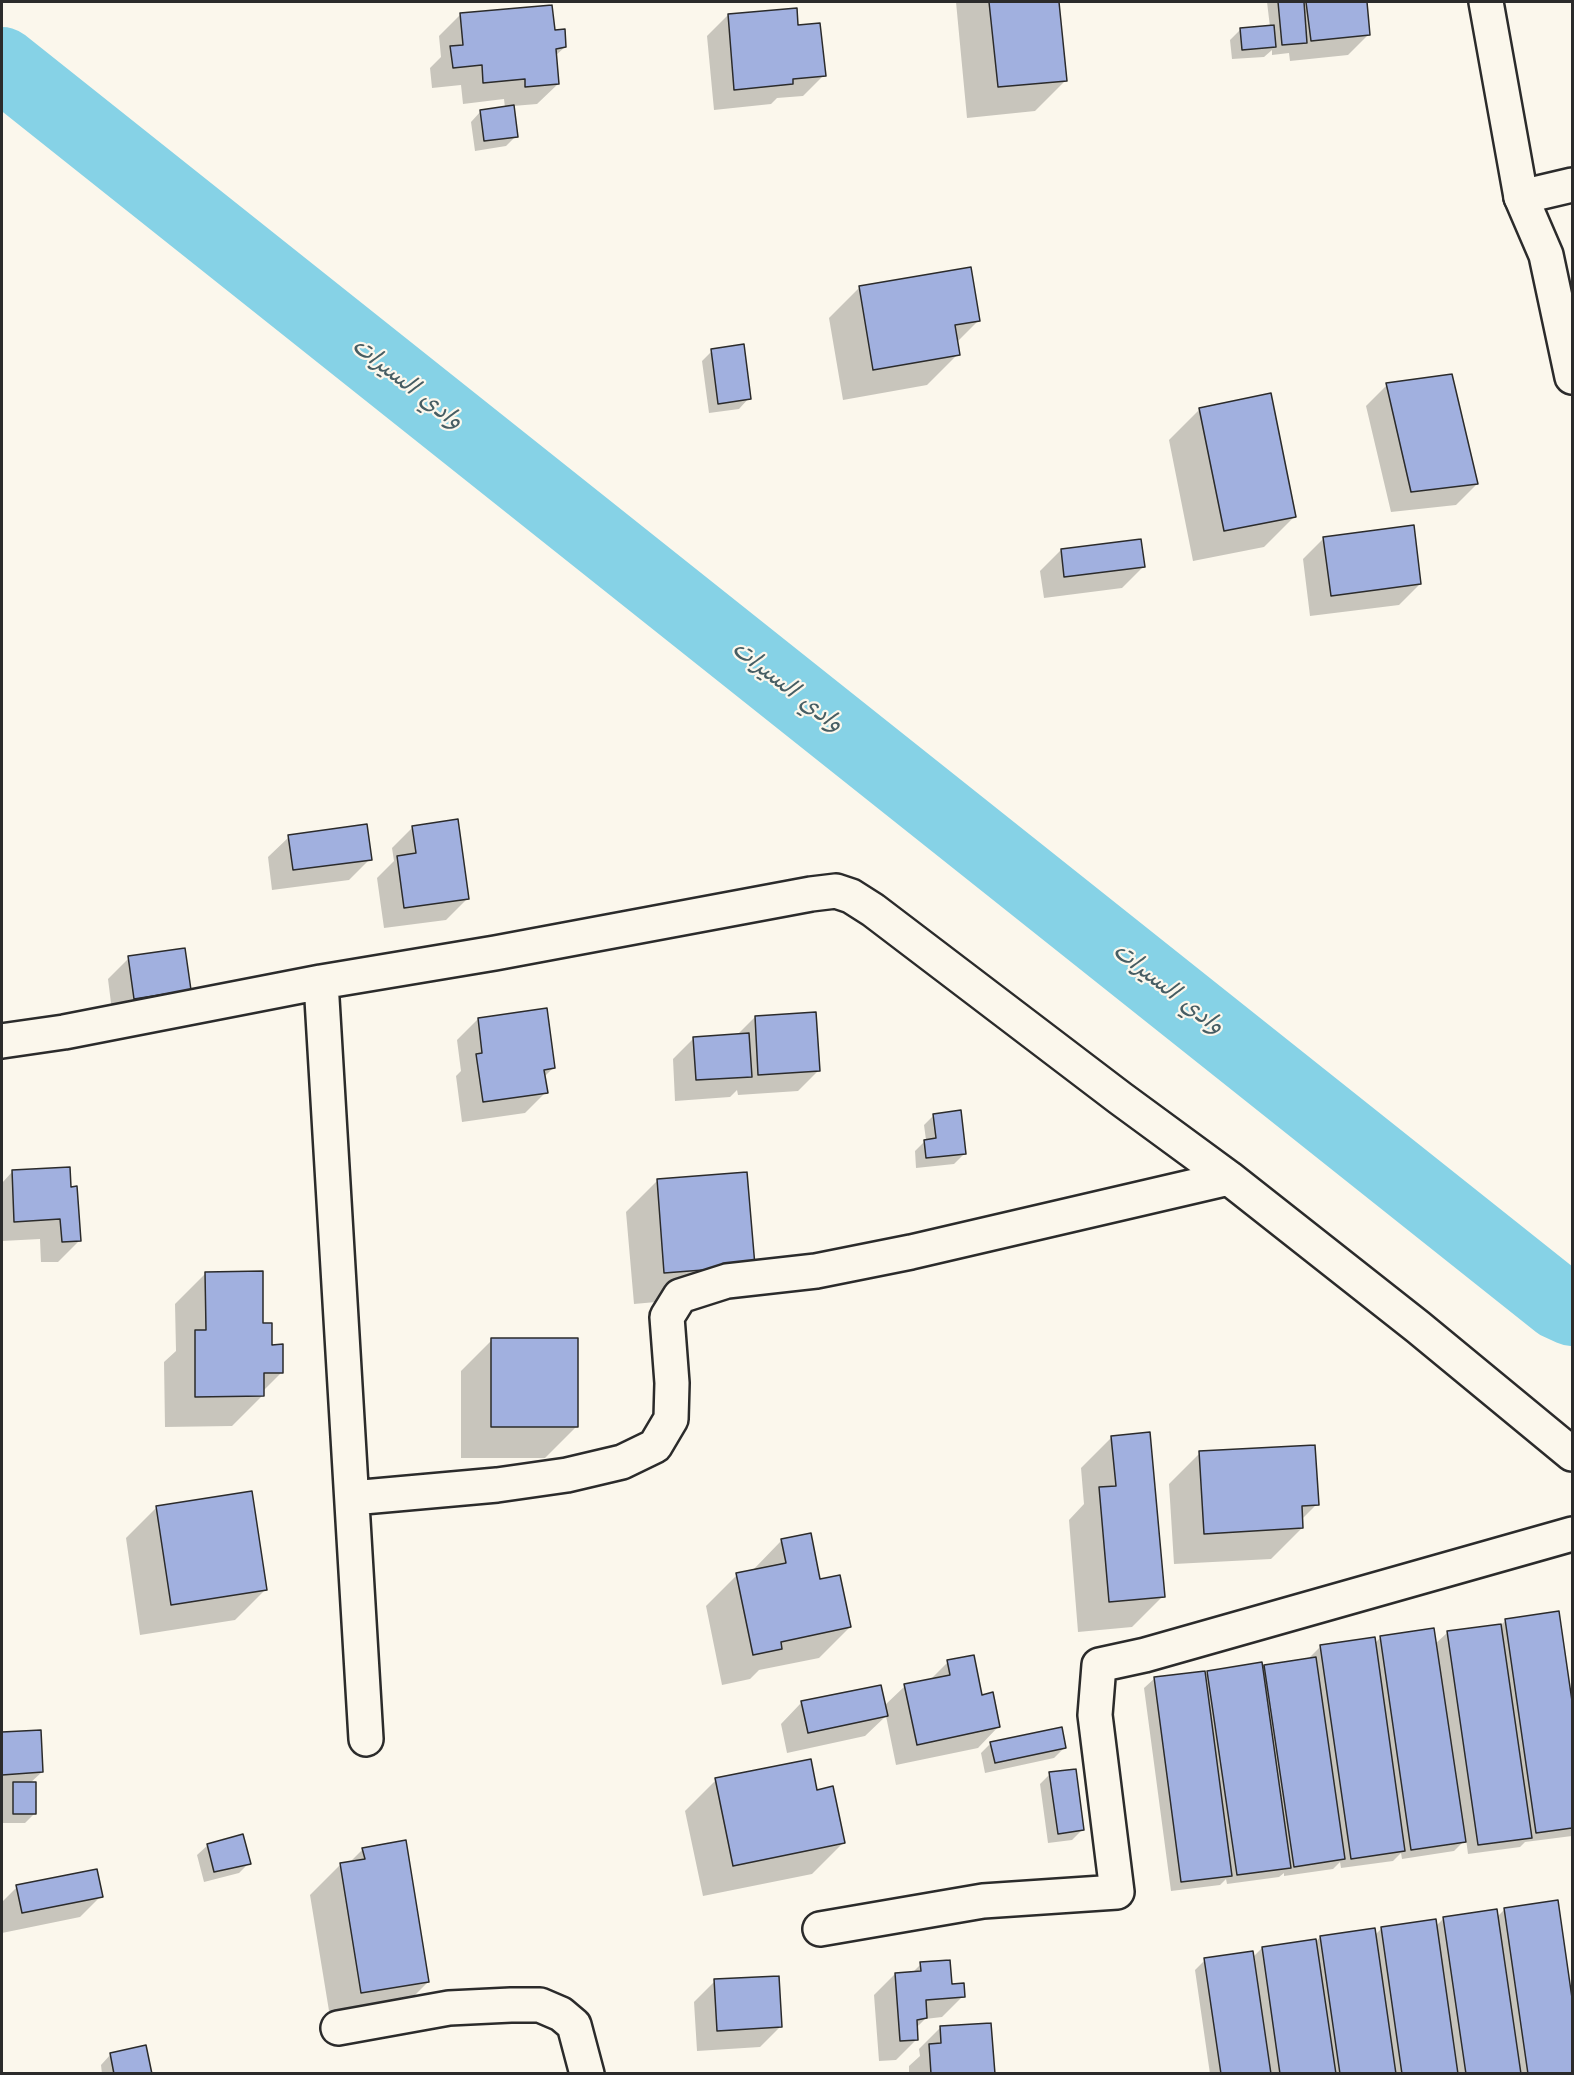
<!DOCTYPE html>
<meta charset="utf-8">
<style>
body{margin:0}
#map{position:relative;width:1574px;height:2075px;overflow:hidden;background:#fbf7ec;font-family:"Architects Daughter",sans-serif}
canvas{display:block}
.frame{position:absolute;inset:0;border:3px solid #2b2b2b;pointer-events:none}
</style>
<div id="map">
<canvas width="1574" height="2075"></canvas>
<div class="frame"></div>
</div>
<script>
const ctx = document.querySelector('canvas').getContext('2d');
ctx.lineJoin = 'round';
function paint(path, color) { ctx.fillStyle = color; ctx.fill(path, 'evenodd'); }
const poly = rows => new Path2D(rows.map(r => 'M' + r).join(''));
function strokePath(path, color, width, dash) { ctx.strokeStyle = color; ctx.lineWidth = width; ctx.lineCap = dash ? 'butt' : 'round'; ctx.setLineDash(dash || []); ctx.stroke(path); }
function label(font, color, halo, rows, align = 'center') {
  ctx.font = font + ' "Architects Daughter","Playpen Sans Arabic",sans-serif'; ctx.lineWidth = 4.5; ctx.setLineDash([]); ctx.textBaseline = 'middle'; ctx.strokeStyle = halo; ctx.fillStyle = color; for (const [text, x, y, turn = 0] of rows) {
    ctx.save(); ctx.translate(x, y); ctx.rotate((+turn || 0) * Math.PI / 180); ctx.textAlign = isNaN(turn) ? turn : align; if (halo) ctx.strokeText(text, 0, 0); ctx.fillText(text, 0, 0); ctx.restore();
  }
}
paint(poly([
 [956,2,1058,2,1066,80,1035,111,967,118],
 [1267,2,1366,2,1369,34,1348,55,1290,61,1289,53,1272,55,1272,50,1264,57,1232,59,1230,40,1240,30,1270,27],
 [460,15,553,32,565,47,555,56,558,84,537,104,513,106,516,136,506,146,475,151,471,122,481,111,505,108,504,99,463,104,461,85,432,88,430,68,441,57,439,36],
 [728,15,797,26,824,75,803,96,777,98,771,104,714,110,707,36],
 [860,287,978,321,956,343,958,354,927,385,843,400,829,318],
 [712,351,749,398,739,409,709,413,702,361],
 [1387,385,1477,484,1456,505,1391,512,1366,406],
 [1200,409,1295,516,1264,547,1193,561,1169,440],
 [1324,538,1420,584,1399,605,1310,616,1303,559],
 [1061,550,1143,567,1122,588,1044,598,1040,571],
 [413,827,467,899,446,920,384,928,377,878,394,861,392,848],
 [289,837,370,859,349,880,272,890,268,857],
 [129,958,190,990,169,1011,113,1019,108,979],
 [755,1017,819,1070,798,1091,738,1095,737,1090,730,1097,675,1101,673,1059,694,1038,737,1035],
 [478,1019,553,1068,544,1077,546,1092,525,1113,462,1122,456,1076,461,1071,457,1040],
 [934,1115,964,1154,954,1164,916,1168,915,1151,926,1140,924,1125],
 [12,1172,70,1188,79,1241,58,1262,41,1262,40,1239,2,1241,2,1183],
 [657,1181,753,1265,722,1296,634,1304,626,1212],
 [206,1273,262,1325,282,1372,263,1391,263,1395,232,1426,165,1427,164,1362,176,1351,175,1304],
 [492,1340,576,1427,545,1458,461,1458,461,1371],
 [1112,1437,1163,1596,1132,1627,1078,1632,1069,1520,1084,1504,1081,1468],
 [1200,1453,1317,1504,1301,1520,1302,1528,1271,1559,1174,1564,1169,1484],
 [157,1507,266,1589,235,1620,140,1635,126,1538],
 [782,1540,819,1580,850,1627,819,1658,759,1670,750,1679,722,1685,706,1606,737,1575,751,1572],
 [1558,1613,1572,1712,1572,1836,1525,1842,1520,1847,1468,1854,1466,1839,1454,1851,1402,1859,1401,1853,1393,1861,1341,1868,1340,1862,1333,1869,1284,1876,1284,1873,1279,1877,1227,1884,1226,1879,1220,1885,1171,1891,1144,1688,1155,1678,1204,1676,1208,1672,1261,1670,1265,1666,1311,1659,1310,1657,1320,1647,1374,1644,1381,1637,1435,1644,1447,1633,1501,1625,1506,1620],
 [948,1662,981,1697,998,1727,978,1748,896,1765,886,1716,865,1736,787,1753,781,1724,801,1703,884,1706,905,1686,929,1681],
 [39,1732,42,1772,29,1784,35,1813,25,1823,3,1823,2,1733],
 [991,1743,1064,1748,1054,1758,985,1773,981,1753],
 [1050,1774,1082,1830,1072,1840,1048,1843,1040,1784],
 [716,1780,816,1792,843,1843,812,1874,703,1896,685,1811],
 [208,1845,249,1863,239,1873,204,1882,197,1855],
 [363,1849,428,1982,397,2013,331,2023,310,1895,341,1864,349,1863],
 [17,1887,101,1896,80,1917,2,1933,2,1902],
 [1557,1901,1572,2009,1572,2074,1210,2074,1195,1970,1205,1960,1252,1958,1262,1948,1315,1943,1320,1937,1374,1936,1382,1928,1435,1927,1444,1918,1497,1917,1505,1909],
 [921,1964,963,1996,942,2017,925,2019,916,2028,917,2039,896,2060,879,2061,874,1995,895,1974,912,1973],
 [715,1981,781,2026,760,2047,697,2051,694,2002],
 [940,2028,993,2074,909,2074,909,2066,920,2056,919,2049],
 [111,2054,150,2074,102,2074,101,2065]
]), '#0003');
strokePath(poly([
 [2,64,1559,1303,1572,1309]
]), '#86d2e6', 74);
const building = poly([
 [989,2,1059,2,1067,81,998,87,989,2],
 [1278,2,1304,2,1307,43,1282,45,1278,2],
 [1306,2,1367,2,1370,35,1311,41,1306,2],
 [552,5,555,30,565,29,566,47,556,49,559,84,525,87,525,79,483,83,482,65,453,68,450,46,463,45,460,13,552,5],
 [797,8,798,25,820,23,826,76,793,79,793,84,734,90,728,14,797,8],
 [1274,25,1276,47,1242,50,1240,28,1274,25],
 [514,105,518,137,484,141,480,110,514,105],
 [971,267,980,321,955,325,960,355,873,370,859,286,971,267],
 [744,344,751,399,718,404,711,349,744,344],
 [1452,374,1478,484,1411,492,1386,383,1452,374],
 [1271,393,1296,517,1224,531,1199,408,1271,393],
 [1414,525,1421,584,1331,596,1323,537,1414,525],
 [1141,539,1145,567,1064,577,1061,549,1141,539],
 [458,819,469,899,404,908,397,856,416,853,412,826,458,819],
 [367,824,372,860,293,870,288,835,367,824],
 [185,948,191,990,134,999,128,956,185,948],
 [547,1008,555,1068,544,1070,548,1093,483,1102,476,1054,482,1053,478,1018,547,1008],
 [816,1012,820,1071,758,1075,755,1016,816,1012],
 [749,1033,752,1077,696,1080,693,1037,749,1033],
 [961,1110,966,1154,926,1158,924,1140,936,1138,933,1114,961,1110],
 [70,1167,71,1187,77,1186,81,1241,62,1242,60,1219,14,1222,12,1170,70,1167],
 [747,1172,755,1266,664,1273,657,1179,747,1172],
 [263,1271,263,1323,272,1323,272,1345,283,1344,283,1373,264,1373,264,1396,195,1397,195,1330,206,1330,205,1272,263,1271],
 [491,1338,578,1338,578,1427,491,1427,491,1338],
 [1150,1432,1165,1597,1109,1602,1099,1487,1116,1486,1111,1436,1150,1432],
 [1315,1445,1319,1505,1302,1506,1303,1528,1204,1534,1199,1451,1315,1445],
 [252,1491,267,1590,171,1605,156,1506,252,1491],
 [811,1533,820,1579,840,1575,851,1627,781,1642,782,1649,753,1655,736,1573,786,1563,781,1539,811,1533],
 [1559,1611,1572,1701,1572,1828,1536,1833,1505,1619,1559,1611],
 [1501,1624,1532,1838,1478,1845,1447,1631,1501,1624],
 [1434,1628,1466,1842,1411,1850,1380,1636,1434,1628],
 [1375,1637,1405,1851,1351,1859,1320,1645,1375,1637],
 [974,1655,982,1695,993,1692,1000,1727,917,1745,904,1684,950,1675,947,1660,974,1655],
 [1316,1657,1345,1859,1294,1867,1264,1665,1316,1657],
 [1262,1662,1291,1868,1237,1875,1207,1671,1262,1662],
 [1205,1671,1232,1876,1181,1882,1154,1677,1205,1671],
 [881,1685,888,1716,808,1733,801,1701,881,1685],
 [1062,1727,1066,1748,995,1763,990,1742,1062,1727],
 [41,1730,43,1772,2,1775,2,1732,41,1730],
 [811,1759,817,1790,833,1786,845,1843,733,1866,715,1778,811,1759],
 [1076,1769,1084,1830,1058,1834,1049,1772,1076,1769],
 [13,1782,36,1782,36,1814,13,1814,13,1782],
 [243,1834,251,1864,214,1872,207,1844,243,1834],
 [406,1840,429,1982,361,1993,340,1863,365,1859,362,1848,406,1840],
 [97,1869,103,1897,22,1913,16,1885,97,1869],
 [1558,1900,1572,1998,1572,2074,1528,2074,1504,1908,1558,1900],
 [1497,1909,1521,2074,1466,2074,1443,1917,1497,1909],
 [1436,1919,1458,2074,1402,2074,1381,1927,1436,1919],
 [1375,1928,1396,2074,1340,2074,1320,1936,1375,1928],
 [1316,1939,1336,2074,1280,2074,1262,1947,1316,1939],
 [1253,1951,1271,2074,1221,2074,1204,1958,1253,1951],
 [950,1960,952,1984,964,1983,965,1997,926,2000,927,2018,917,2020,918,2040,900,2041,895,1973,921,1971,920,1962,950,1960],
 [779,1976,782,2027,717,2031,714,1979,779,1976],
 [991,2023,995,2074,931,2074,929,2044,941,2043,940,2026,991,2023],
 [146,2045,152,2074,114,2074,110,2053,146,2045]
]);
paint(building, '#a1b0df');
strokePath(building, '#2b2b2b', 1.5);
const minor = poly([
 [1521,197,1572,185],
 [321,982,366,1739],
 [2,1041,64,1032,321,982,495,953,811,894,836,891,851,896,873,910,1120,1098,1229,1178,1418,1327,1572,1454],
 [352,1498,497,1485,567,1475,622,1462,655,1446,671,1419,672,1383,667,1317,680,1296,727,1281,816,1271,911,1252,1229,1178],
 [820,1929,983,1901,1117,1892,1095,1715,1099,1665,1145,1655,1572,1534],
 [338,2028,449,2008,511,2005,540,2005,561,2014,574,2025,587,2074]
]);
const major = poly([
 [1486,2,1521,197,1546,255,1572,377]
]);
strokePath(minor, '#2b2b2b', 38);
strokePath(major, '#2b2b2b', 38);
strokePath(minor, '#fbf7ec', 33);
strokePath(major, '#fbf7ec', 33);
label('italic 24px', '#465d63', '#fbf7ec', [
 ["وادي السيرات",406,385,38],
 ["وادي السيرات",786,688,38],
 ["وادي السيرات",1167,990,38]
]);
</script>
